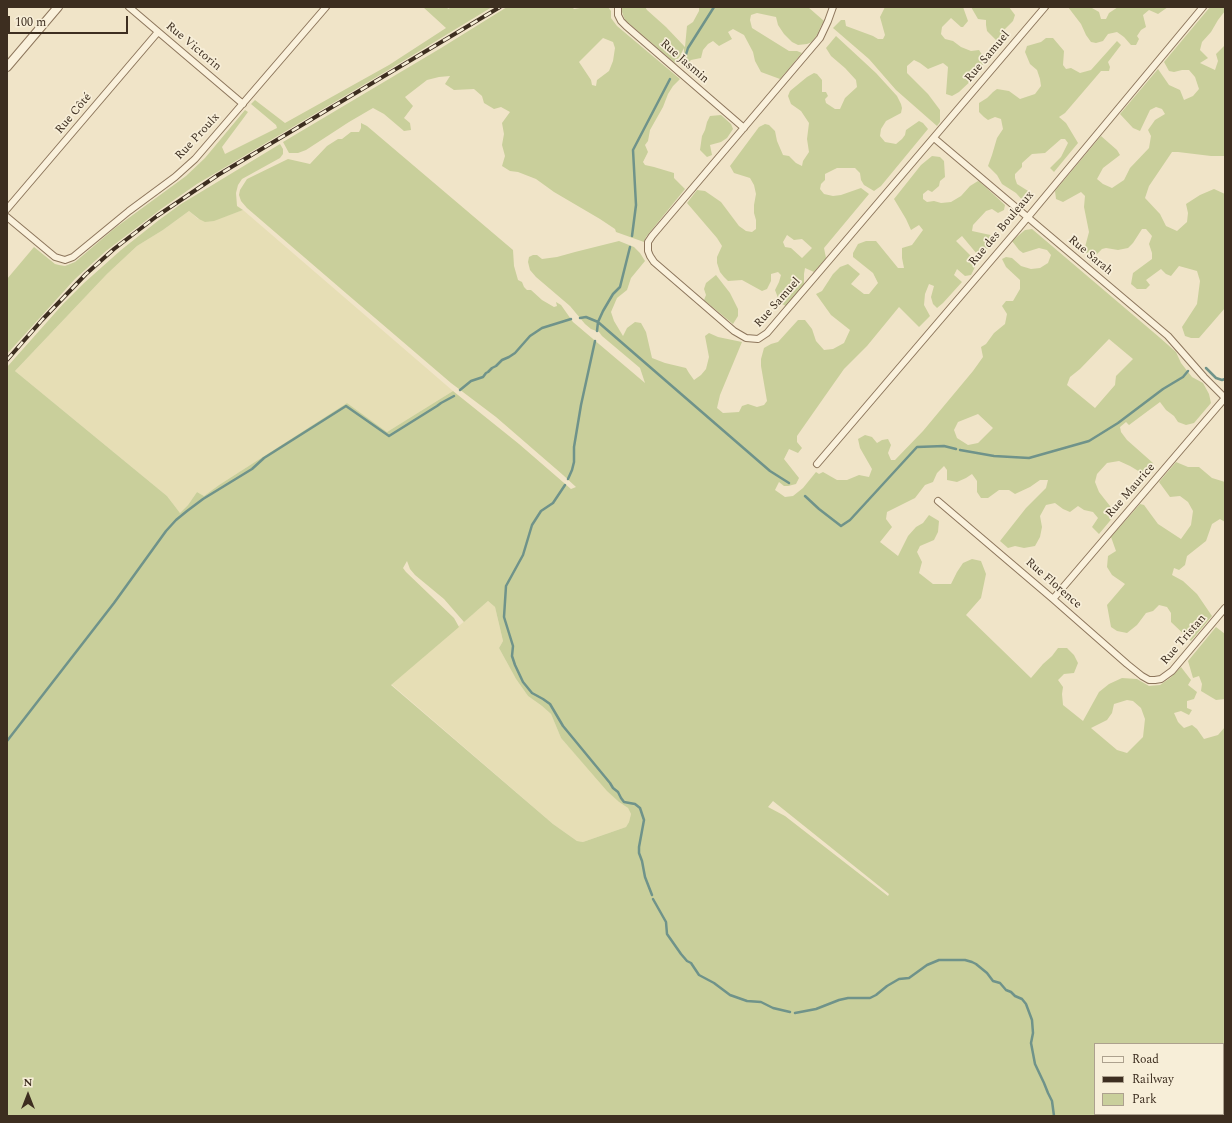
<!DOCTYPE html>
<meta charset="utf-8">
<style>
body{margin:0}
#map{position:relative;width:1232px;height:1123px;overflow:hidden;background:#f0e4c8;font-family:Spectral,serif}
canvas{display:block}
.frame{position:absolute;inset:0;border:8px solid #3d2e20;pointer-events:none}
.legend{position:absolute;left:1094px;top:1043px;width:130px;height:72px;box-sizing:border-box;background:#f7eed8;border:1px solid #ada18e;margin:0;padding:5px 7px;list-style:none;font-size:12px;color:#3d2e20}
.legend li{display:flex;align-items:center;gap:8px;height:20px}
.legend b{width:20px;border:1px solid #ada18e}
.north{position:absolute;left:8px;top:1075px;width:40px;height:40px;-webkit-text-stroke:3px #f7eed8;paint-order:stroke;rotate:0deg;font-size:11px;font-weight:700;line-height:16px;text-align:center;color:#3d2e20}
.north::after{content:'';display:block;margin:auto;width:14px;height:18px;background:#3d2e20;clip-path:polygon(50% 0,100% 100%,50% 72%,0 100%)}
.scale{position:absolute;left:8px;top:16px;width:120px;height:18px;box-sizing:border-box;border:2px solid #3d2e20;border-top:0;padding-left:5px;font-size:12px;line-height:14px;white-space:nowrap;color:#3d2e20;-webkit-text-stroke:3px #f7eed8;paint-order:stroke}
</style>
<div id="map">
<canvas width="1232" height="1123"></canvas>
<div class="frame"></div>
<ul class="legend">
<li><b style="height:5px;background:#faf1dc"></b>Road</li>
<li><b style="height:5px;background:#3d2e20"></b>Railway</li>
<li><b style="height:11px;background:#c9cf9b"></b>Park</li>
</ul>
<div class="north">N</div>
<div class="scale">100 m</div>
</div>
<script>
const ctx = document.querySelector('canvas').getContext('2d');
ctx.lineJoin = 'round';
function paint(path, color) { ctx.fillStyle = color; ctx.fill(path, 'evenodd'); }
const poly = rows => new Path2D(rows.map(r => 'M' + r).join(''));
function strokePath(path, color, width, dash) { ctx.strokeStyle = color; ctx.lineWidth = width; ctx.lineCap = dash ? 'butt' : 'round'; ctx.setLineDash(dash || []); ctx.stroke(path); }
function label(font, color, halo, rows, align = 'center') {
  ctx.font = font + ' Spectral,serif'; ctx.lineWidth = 3.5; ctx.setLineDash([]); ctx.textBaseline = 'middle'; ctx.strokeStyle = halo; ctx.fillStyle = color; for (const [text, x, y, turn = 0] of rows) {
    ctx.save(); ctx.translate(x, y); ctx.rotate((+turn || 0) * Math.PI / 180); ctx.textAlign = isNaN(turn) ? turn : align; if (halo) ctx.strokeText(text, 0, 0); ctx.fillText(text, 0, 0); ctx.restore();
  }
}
paint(poly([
 [243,210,453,391,387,432,347,403,219,485,204,496,197,492,188,505,180,513,167,496,15,371,107,274,137,246,163,230,189,211,198,219,226,216],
 [488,601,495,607,503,641,499,648,516,679,528,696,542,706,551,714,561,738,619,802,628,808,631,814,629,822,626,827,583,842,577,841,553,824,391,684]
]), '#e6deb5');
paint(poly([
 [423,7,447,7,448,9,452,7,492,7,390,69,234,162,197,184,161,209,106,251,75,279,7,354,7,279,34,247,55,264,59,265,65,266,75,262,115,228,186,176,205,158,245,110,248,112,222,147,225,154,277,128,276,125,251,104,255,100,285,123,389,65,446,28],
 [507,7,572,7,574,9,586,7,608,7,611,11,611,18,617,26,680,79,673,86,668,94,663,107,650,130,648,141,645,145,648,152,643,162,645,165,654,167,674,173,674,178,685,189,646,237,644,242,616,232,615,229,600,219,554,192,536,179,518,172,510,171,502,166,505,156,502,145,504,134,502,123,510,112,501,107,494,109,484,103,482,96,474,89,454,90,445,84,450,76,439,77,427,80,405,97,413,106,404,118,410,123,411,130,404,131,384,114,373,108,349,122,306,150,298,153,289,153,283,142,441,48],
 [603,38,613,42,615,48,613,61,609,71,597,80,596,86,592,85,591,80,579,62],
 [622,7,645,7,647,10,666,27,685,47,687,26,693,22,699,11,699,7,808,7,824,21,821,26,817,35,812,42,807,44,798,45,792,42,784,34,778,25,776,17,757,13,751,15,750,20,752,28,789,51,797,51,802,53,780,79,761,72,755,61,753,52,744,35,733,29,728,32,732,39,719,46,713,41,708,44,703,50,701,58,691,60,687,64,684,64,684,48,676,64,625,20,622,12],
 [885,7,963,7,968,21,963,27,961,27,951,18,942,27,941,34,945,39,953,41,961,47,971,51,979,50,986,61,980,69,976,76,959,92,952,96,946,94,948,67,943,63,928,69,920,63,914,60,907,66,907,73,928,94,940,110,940,122,937,126,896,90,869,59,833,28,841,20,845,20,846,26,873,36,878,39,883,39,885,35,880,17],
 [971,7,1009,7,1015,15,1013,21,1004,30,1006,36,1005,40,1001,42,997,41,987,31,986,25,986,20,978,19],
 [1068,7,1092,7,1092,8,1099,12,1101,19,1106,19,1109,13,1118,7,1168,7,1158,14,1149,10,1143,15,1146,27,1141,30,1137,36,1139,39,1136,45,1131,45,1124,37,1117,32,1108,34,1103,41,1096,43,1091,42,1086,35,1081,24],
 [1210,7,1225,7,1225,11,1218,20,1211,32,1202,42,1200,50,1208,58,1200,63,1215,70,1218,61,1216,54,1225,45,1225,156,1211,156,1178,152,1172,152,1149,186,1145,198,1160,214,1166,226,1177,231,1187,222,1188,213,1186,204,1200,195,1214,189,1225,194,1225,224,1224,226,1225,227,1225,308,1199,338,1191,338,1185,336,1182,327,1197,304,1200,281,1197,271,1179,266,1171,276,1166,274,1161,269,1146,280,1150,285,1146,289,1137,289,1131,284,1133,273,1152,259,1152,253,1149,244,1152,236,1146,229,1142,229,1133,243,1128,248,1118,250,1106,248,1102,249,1097,254,1093,256,1086,253,1085,247,1089,232,1084,207,1085,196,1081,192,1063,202,1056,199,1055,191,1101,136,1117,150,1120,155,1103,168,1097,179,1103,184,1112,188,1124,180,1130,168,1149,148,1151,136,1148,130,1155,120,1165,114,1162,109,1156,107,1150,110,1140,131,1133,128,1120,114,1158,69,1169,85,1180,90,1184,100,1193,96,1199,89,1195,77,1189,70,1182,70,1174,72,1169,71,1164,62],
 [836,36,876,73,897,96,901,104,902,108,901,113,886,121,881,129,880,136,885,142,896,144,902,139,905,135,906,130,919,121,923,123,928,129,881,186,874,191,864,185,861,180,860,173,855,168,837,168,825,174,825,180,821,184,820,189,824,194,833,196,841,195,861,188,869,194,824,248,826,258,814,272,805,268,804,274,804,285,786,306,780,303,775,290,779,282,781,275,778,272,771,274,771,281,767,289,762,291,742,280,728,281,724,277,720,272,717,263,717,257,722,246,717,238,687,203,697,190,705,191,721,202,739,226,746,231,752,232,756,229,756,220,754,213,754,205,756,194,754,185,750,178,734,173,730,166,759,127,765,124,769,125,775,131,777,141,783,155,789,156,796,163,802,166,803,161,809,152,807,139,809,123,801,111,791,104,788,96,790,91,807,77,814,73,817,74,822,80,822,92,826,92,828,96,825,99,826,103,835,109,840,109,845,98,857,87,856,80,845,68,831,56,826,48],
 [787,235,794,240,802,239,812,248,802,258,791,248,785,247,783,242],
 [1046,38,1053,38,1064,51,1063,65,1066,69,1071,68,1080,73,1091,70,1117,41,1121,45,1108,62,1110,67,1109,71,1101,71,1065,113,1059,117,1066,123,1078,143,1054,172,1050,168,1061,157,1068,143,1065,139,1061,139,1045,153,1032,154,1022,163,1022,167,1015,174,1015,178,1017,184,1033,194,1029,200,1024,202,1016,193,1002,184,997,175,988,166,992,155,997,138,1003,129,1001,119,995,117,988,120,984,117,979,112,979,103,987,98,993,92,997,89,1009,91,1020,99,1035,94,1041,86,1040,79,1037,70,1030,64,1025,52,1027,46,1041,42],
 [721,115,731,124,733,129,727,138,721,142,710,145,712,155,707,157,700,150,702,136,705,130,707,122,710,116],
 [361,123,367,126,513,250,514,266,518,280,522,282,524,287,527,290,531,290,542,300,554,307,557,306,556,302,561,305,573,322,645,383,640,368,602,336,599,332,591,329,585,324,570,306,536,277,530,270,528,262,529,257,533,255,537,255,542,259,557,257,575,252,619,241,634,247,640,253,645,261,631,278,627,290,617,298,611,312,614,321,623,336,627,328,635,322,641,323,646,332,652,358,665,363,686,368,689,373,694,380,701,375,706,369,709,357,705,336,709,333,718,337,742,342,720,395,717,408,723,413,739,412,742,406,748,404,757,407,764,405,767,401,761,366,761,359,764,348,771,344,778,342,798,320,805,320,812,329,816,341,824,350,833,349,844,343,850,330,831,315,816,294,822,291,833,274,840,267,848,264,860,274,851,284,864,294,869,294,878,283,873,273,853,257,853,253,858,244,866,241,876,241,898,268,904,268,902,258,902,248,912,245,923,230,919,225,911,230,906,219,894,199,921,165,932,156,940,157,944,161,945,177,940,181,939,186,932,192,928,190,923,194,923,199,927,202,934,201,941,203,951,202,961,196,970,186,978,181,980,182,1005,205,1004,210,998,213,992,209,986,211,973,225,972,231,995,236,995,243,985,251,977,254,962,236,956,241,971,256,976,265,971,275,965,276,957,269,954,275,962,282,943,303,937,308,933,304,931,297,934,286,929,284,925,294,924,305,930,316,919,327,899,307,867,346,844,369,825,396,797,436,797,442,802,448,798,453,789,449,784,459,799,478,796,484,788,486,784,486,779,482,775,490,785,497,793,496,803,488,816,472,819,474,823,472,837,480,847,480,859,475,869,477,872,469,860,448,858,439,865,435,872,437,877,443,882,440,888,439,891,445,888,453,891,460,895,460,923,431,973,371,983,357,981,347,986,344,994,333,1005,324,1007,314,1002,306,1006,301,1013,301,1020,289,1020,280,1006,267,1002,259,1006,257,1012,258,1021,266,1031,269,1040,268,1048,263,1051,255,1047,250,1039,248,1023,253,1019,250,1012,241,1025,230,1032,229,1159,337,1176,352,1181,363,1192,377,1203,383,1209,394,1211,403,1194,423,1186,425,1178,422,1174,416,1166,410,1160,402,1129,425,1126,422,1120,427,1121,432,1127,440,1153,463,1154,470,1145,475,1130,466,1119,461,1107,463,1097,474,1095,482,1099,492,1110,506,1114,516,1099,534,1092,527,1098,518,1093,512,1084,510,1078,506,1070,512,1063,509,1055,503,1046,505,1040,516,1042,527,1040,537,1035,546,1024,548,1015,546,1008,548,1000,541,1026,508,1046,488,1048,480,1040,480,1030,487,1015,494,1009,490,999,490,988,498,981,498,977,492,977,481,972,474,966,478,957,482,947,480,947,470,944,466,937,473,933,482,925,485,915,498,887,512,886,519,892,527,880,542,898,556,908,536,916,527,923,523,929,515,939,521,938,532,934,540,920,546,917,552,922,562,919,573,933,584,951,584,957,572,963,563,972,559,981,561,986,574,981,598,966,615,1031,678,1043,664,1052,656,1058,648,1067,648,1074,655,1078,663,1074,673,1064,674,1058,680,1063,687,1062,694,1063,705,1083,721,1099,692,1109,684,1122,678,1137,679,1149,686,1160,685,1170,678,1181,667,1191,680,1188,685,1197,692,1194,699,1187,701,1187,708,1192,710,1189,715,1181,711,1174,713,1178,722,1184,728,1192,725,1197,729,1204,739,1218,735,1225,727,1225,1116,7,1116,7,367,63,304,84,283,121,250,159,220,181,204,280,144,283,149,283,154,280,158,242,179,238,185,236,193,237,206,243,210,214,221,205,222,199,219,189,211,163,230,137,246,107,274,15,371,167,496,180,513,188,505,197,492,204,496,219,485,347,403,387,432,453,391,519,444,571,489,576,487,563,475,496,417,451,383,347,294,247,208,241,201,239,195,240,190,247,179,288,159,310,164,327,146,338,139,342,139,351,132,359,132,361,128],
 [1109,339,1133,359,1116,376,1115,385,1095,408,1067,385,1070,377,1080,369],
 [978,414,993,428,978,443,968,445,957,438,954,430,958,422],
 [407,561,410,569,415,575,444,599,464,622,488,601,495,607,503,641,499,648,516,679,528,696,542,706,551,714,561,738,607,791,619,802,628,808,631,814,629,822,626,827,583,842,577,841,553,824,391,685,459,627,454,618,406,572,403,568],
 [1127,700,1133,701,1141,708,1145,719,1143,737,1127,753,1117,750,1091,728,1107,720,1112,713,1114,704],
 [773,801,889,894,888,896,785,816,768,807],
 [1095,1044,1223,1044,1223,1114,1095,1114],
 [716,275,730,293,738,309,738,316,733,324,704,300,706,295,704,289,706,283],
 [1176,462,1188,467,1199,467,1212,478,1225,482,1225,522,1220,519,1212,524,1206,541,1187,556,1185,565,1179,570,1174,568,1172,575,1183,581,1197,594,1212,616,1191,641,1171,622,1171,613,1167,607,1159,605,1153,611,1146,613,1137,625,1127,633,1117,631,1111,627,1107,605,1125,584,1112,575,1107,567,1108,556,1116,551,1111,537,1140,504,1144,505,1158,524,1181,539,1191,525,1193,511,1188,502,1180,496,1170,497,1159,482],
 [1216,627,1225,634,1225,699,1216,700,1201,691,1202,684,1199,676,1193,678,1188,661]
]), '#c9cf9b');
strokePath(poly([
 [683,64,688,48,714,7],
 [632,236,636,205,633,150,670,79],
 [580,318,586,317,598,322,770,471,789,483],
 [597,331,598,322,603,311,613,294,620,287,630,247],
 [1206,368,1216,378,1222,380,1225,379],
 [460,390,471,381,483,377,486,373,488,372,492,368,496,366,502,360,509,357,515,353,530,336,542,328,571,319],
 [960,450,994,456,1029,458,1089,441,1118,423,1163,389,1183,377,1188,371],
 [568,479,572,470,574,462,574,447,581,405,595,341],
 [565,485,553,503,541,511,532,525,523,555,506,586,504,617,513,646,512,656,515,665,523,682,532,693,543,699,550,704,563,726,610,783,613,788,618,792,621,798,624,802,635,804,640,808,644,820,639,847,639,853,642,861,645,877,652,895],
 [805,496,819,509,841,526,850,520,917,447,944,446,956,449],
 [7,741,114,603,166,531,176,520,187,511,203,499,252,469,264,458,346,406,389,436,437,406,441,403,454,396],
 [653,899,666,922,667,934,681,954,687,961,691,963,699,975,714,983,730,995,747,1001,761,1002,773,1008,790,1012],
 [795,1013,816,1009,839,1000,848,998,870,998,876,995,887,986,899,979,909,978,927,965,939,960,965,960,972,962,976,964,987,973,993,981,1000,983,1006,990,1011,992,1015,996,1022,999,1026,1004,1032,1020,1033,1033,1031,1043,1035,1064,1044,1083,1048,1093,1052,1101,1054,1116]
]), '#6f938a', 2.5);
const minor = poly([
 [129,7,243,104],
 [618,7,618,15,621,21,626,26,744,128],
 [833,7,828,21,820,38,652,236,648,242,648,251,650,256,654,262,734,331,746,338,758,339,767,333,1045,7],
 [934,138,1168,336,1204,377,1225,398],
 [7,209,158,32],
 [7,217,55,257,65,260,73,257,129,211,175,177,195,159,326,7],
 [817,464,1018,229,1203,7],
 [938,501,1053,599,1127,664,1142,676,1149,680,1155,680,1161,679,1172,671,1225,608],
 [1053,599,1225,398]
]);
const tertiary = poly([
 [7,67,58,7]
]);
strokePath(minor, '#8d765c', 8);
strokePath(tertiary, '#8d765c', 10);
strokePath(minor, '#faf1dc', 6);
strokePath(tertiary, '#faf1dc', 8);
const rail = poly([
 [7,360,42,320,86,274,114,249,157,216,218,175,500,7]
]);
strokePath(rail, '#3d2e20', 4);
strokePath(rail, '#f7eed8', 2.5, [8]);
label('12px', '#3d2e20', '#f7eed8', [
 ["Rue Victorin",193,47,40],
 ["Rue Samuel",988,57,-50],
 ["Rue Jasmin",684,62,41],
 ["Rue Côté",74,114,-50],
 ["Rue Proulx",198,137,-47],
 ["Rue des Bouleaux",1002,229,-50],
 ["Rue Sarah",1090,256,40],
 ["Rue Samuel",778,303,-48],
 ["Rue Maurice",1131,491,-49],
 ["Rue Florence",1053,584,41],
 ["Rue Tristan",1184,640,-49]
]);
</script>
